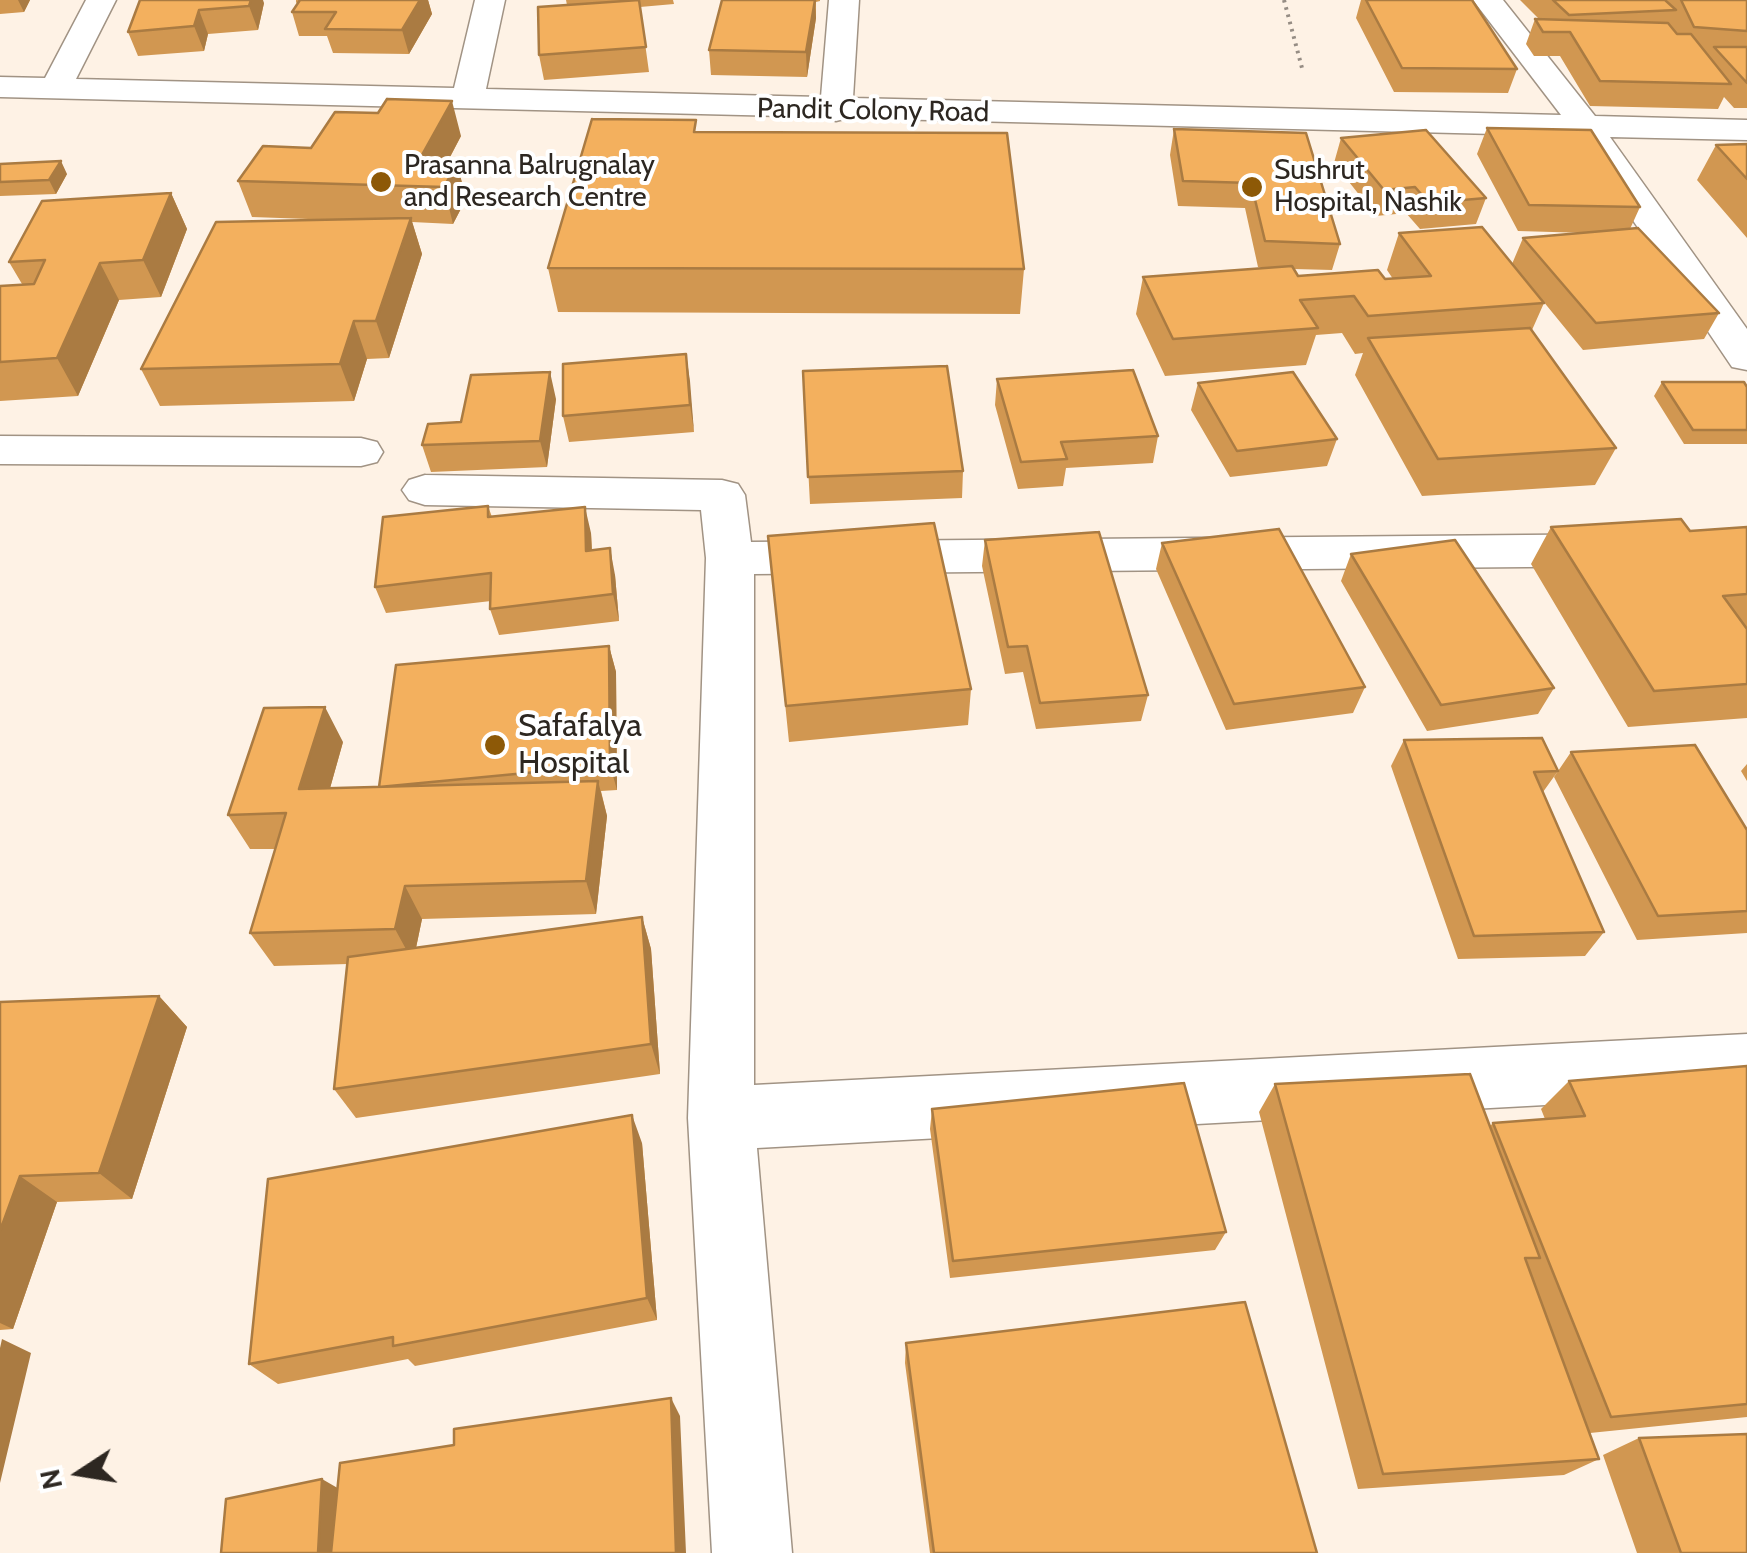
<!DOCTYPE html>
<style>
body{margin:0}
#map{position:relative;width:1747px;height:1553px;overflow:hidden;background:#fef2e5;font-family:Cabin,sans-serif}
canvas{display:block}
.north{position:absolute;left:30px;top:1423px;width:100px;height:100px;-webkit-text-stroke:8px #fff;paint-order:stroke;rotate:258deg;font-size:28px;font-weight:700;line-height:40px;text-align:center;color:#2d2721}
.north::after{content:'';display:block;margin:auto;width:35px;height:45px;background:#2d2721;clip-path:polygon(50% 0,100% 100%,50% 72%,0 100%)}
</style>
<div id="map">
<canvas width="1747" height="1553"></canvas>
<div class="north">N</div>
</div>
<script>
const ctx = document.querySelector('canvas').getContext('2d');
ctx.lineJoin = 'round';
const poly = rows => new Path2D(rows.map(r => 'M' + r).join(''));
function strokePath(path, color, width, dash) { ctx.strokeStyle = color; ctx.lineWidth = width; ctx.lineCap = dash ? 'butt' : 'round'; ctx.setLineDash(dash || []); ctx.stroke(path); }
function paint(path, color) { ctx.fillStyle = color; ctx.fill(path, 'evenodd'); }
function label(font, color, halo, rows, align = 'center') {
  ctx.font = font + ' Cabin,sans-serif'; ctx.lineWidth = 8; ctx.setLineDash([]); ctx.textBaseline = 'middle'; ctx.strokeStyle = halo; ctx.fillStyle = color; for (const [text, x, y, turn = 0] of rows) {
    ctx.save(); ctx.translate(x, y); ctx.rotate((+turn || 0) * Math.PI / 180); ctx.textAlign = isNaN(turn) ? turn : align; if (halo) ctx.strokeText(text, 0, 0); ctx.fillText(text, 0, 0); ctx.restore();
  }
}
const minor = poly([
 [86,0,116,0,76,79,454,88,475,0,505,0,486,89,821,97,829,0,859,0,853,98,1561,115,1473,0,1503,0,1595,116,1747,120,1747,140,1610,137,1747,329,1747,370,1732,367,1576,136,848,118,836,121,824,117,0,97,0,77,45,78,86,0],
 [0,436,361,438,377,442,383,452,377,462,361,466,0,464,0,436],
 [425,475,722,480,738,484,745,495,751,542,1747,533,1747,565,754,574,754,1085,1747,1034,1747,1094,757,1148,792,1553,712,1553,688,1118,706,558,701,510,425,505,409,500,402,490,409,480,425,475]
]);
strokePath(minor, '#a19384', 3);
strokePath(poly([
 [1284,0,1302,68]
]), '#968d84', 4, [2.5, 5]);
paint(minor, '#fff');
paint(poly([
 [0,0,30,0,24,12,0,14],
 [140,0,264,3,258,30,208,34,204,51,138,56,128,32],
 [296,0,428,0,432,14,409,54,333,53,327,36,299,36,292,12,298,2,296,3],
 [566,0,673,0,674,4,640,7,649,72,544,80,539,55,567,5],
 [721,0,820,0,820,1,816,2,816,18,807,77,711,75,709,50,721,3],
 [1361,0,1472,0,1517,69,1508,93,1394,92,1356,18],
 [1520,0,1747,0,1747,108,1734,108,1724,97,1718,109,1590,106,1560,56,1534,56,1526,44,1535,19,1540,20],
 [1487,128,1640,207,1630,229,1719,313,1704,339,1583,350,1525,279,1544,303,1532,330,1616,448,1595,485,1422,496,1355,375,1363,353,1355,354,1342,333,1316,335,1306,365,1165,376,1136,314,1143,277,1268,268,1258,267,1245,208,1178,206,1170,155,1174,129,1340,244,1332,270,1294,269,1298,276,1385,279,1393,279,1387,270,1399,233,1512,264,1523,238,1587,233,1518,231,1477,154],
 [461,136,447,163,457,163,466,199,453,224,412,222,422,254,389,358,367,359,354,401,160,406,141,369,336,220,252,217,238,181,311,148],
 [1341,138,1486,198,1476,224,1420,229,1406,213,1376,216,1334,163],
 [1747,144,1747,238,1697,180,1716,145],
 [0,164,67,174,56,194,0,196],
 [171,193,187,229,161,297,119,300,78,396,0,401,0,286,22,284,9,262],
 [548,268,1024,269,1020,314,558,312],
 [686,354,694,432,569,442,563,416],
 [803,371,963,471,962,498,810,504],
 [997,379,1158,436,1153,463,1066,468,1063,486,1018,489,995,405],
 [1662,382,1747,387,1747,444,1684,444,1654,396],
 [1198,383,1337,439,1327,466,1230,477,1191,410],
 [556,399,547,467,431,472,422,445,461,422],
 [488,506,492,517,591,533,592,550,615,575,619,621,499,635,490,609,491,601,386,613,375,587],
 [1551,527,1690,531,1747,527,1747,718,1628,727,1531,564],
 [768,536,971,689,968,725,789,742],
 [985,540,1148,695,1141,721,1036,729,1023,672,1005,674,982,566],
 [1162,543,1365,687,1353,713,1226,730,1156,569],
 [1351,554,1554,688,1538,714,1427,731,1341,581],
 [609,646,616,672,617,790,601,791,607,816,596,914,422,919,416,948,642,917,651,949,660,1074,356,1118,334,1089,348,964,274,966,250,933,276,849,250,849,228,815,343,742,330,788,379,787],
 [1404,740,1558,771,1543,792,1604,932,1585,956,1458,959,1391,766],
 [1571,752,1747,830,1747,933,1637,940,1554,777],
 [1747,764,1747,781,1741,771],
 [159,996,187,1027,132,1199,57,1202,13,1329,0,1330,0,1002],
 [1747,1066,1747,1417,1590,1433,1599,1459,1564,1475,1358,1489,1259,1112,1275,1084,1490,1126,1493,1123,1545,1119,1541,1109,1569,1081],
 [932,1109,1226,1232,1215,1250,950,1278,930,1129],
 [642,1143,657,1320,415,1366,408,1359,278,1384,249,1364],
 [906,1343,1317,1553,930,1553,905,1363],
 [1639,1438,1747,1553,1637,1553,1603,1455]
]), '#d19751');
paint(poly([
 [18,0,30,0,24,12],
 [251,0,263,0,264,3,258,30,249,6],
 [420,0,428,0,432,14,409,54,402,30],
 [815,0,816,18,807,77,806,52],
 [199,10,208,34,204,51,194,26],
 [452,101,461,136,434,187,418,162],
 [61,161,67,174,56,194,49,180],
 [457,163,466,199,453,224,444,187],
 [171,193,187,229,161,297,143,260],
 [411,218,422,254,389,358,376,321],
 [100,263,119,300,78,396,57,358],
 [354,321,367,359,354,401,340,364],
 [686,354,690,381,694,432,690,405],
 [550,372,556,399,547,467,540,441],
 [585,507,591,533,593,578,586,551],
 [610,548,615,575,619,621,613,594],
 [609,646,616,672,617,790,610,765],
 [325,707,343,742,320,824,299,789],
 [598,781,607,816,596,914,586,881],
 [405,886,422,919,413,962,395,929],
 [642,917,651,949,660,1074,651,1044],
 [159,996,187,1027,132,1199,99,1173],
 [632,1115,642,1143,657,1320,647,1298],
 [20,1176,57,1202,13,1329,0,1323,0,1231],
 [2,1339,31,1353,0,1483,0,1348],
 [671,1398,680,1416,686,1553,676,1553],
 [322,1479,341,1490,338,1553,318,1553]
]), '#aa7b42');
const building = poly([
 [140,0,251,0,249,6,199,10,194,26,128,32,140,0],
 [300,0,420,0,402,30,325,29,336,12,292,12,300,0],
 [639,0,646,47,539,55,538,7,639,0],
 [722,0,815,0,806,52,709,50,722,0],
 [1366,0,1472,0,1517,69,1402,68,1366,0],
 [1553,0,1665,0,1676,10,1569,15,1553,0],
 [1681,0,1747,0,1747,31,1694,27,1681,0],
 [1535,19,1668,23,1677,34,1691,34,1731,84,1600,81,1570,32,1543,32,1535,19],
 [1714,47,1747,47,1747,83,1714,47],
 [387,99,452,101,418,162,457,163,444,187,238,181,263,146,311,148,335,112,378,113,387,99],
 [592,119,696,120,694,132,1007,133,1024,269,548,268,592,119],
 [1487,128,1591,130,1640,207,1529,205,1487,128],
 [1174,129,1306,133,1340,244,1265,241,1251,183,1183,181,1174,129],
 [1426,130,1486,198,1429,203,1415,187,1384,190,1341,138,1426,130],
 [1747,144,1747,179,1716,145,1747,144],
 [61,161,49,180,0,182,0,164,61,161],
 [171,193,143,260,100,263,57,358,0,362,0,286,34,284,45,260,9,262,42,201,171,193],
 [411,218,376,321,354,321,340,364,141,369,216,222,411,218],
 [1482,227,1544,303,1368,316,1354,296,1300,300,1318,328,1173,339,1143,277,1292,266,1298,276,1378,270,1385,279,1431,276,1399,233,1482,227],
 [1638,228,1719,313,1596,323,1523,238,1638,228],
 [1530,328,1616,448,1438,459,1368,338,1530,328],
 [686,354,690,405,563,416,563,364,686,354],
 [947,366,963,471,808,477,803,371,947,366],
 [1133,370,1158,436,1061,442,1067,459,1021,462,997,379,1133,370],
 [550,372,540,441,422,445,428,424,461,422,471,375,550,372],
 [1293,372,1337,439,1237,451,1198,383,1293,372],
 [1662,382,1744,382,1747,387,1747,430,1693,430,1662,382],
 [488,506,488,517,585,507,586,551,610,548,613,594,490,609,491,573,375,587,383,517,488,506],
 [1681,519,1690,531,1747,527,1747,594,1723,596,1747,629,1747,684,1654,691,1551,527,1681,519],
 [934,523,971,689,786,706,768,536,934,523],
 [1279,529,1365,687,1234,704,1162,543,1279,529],
 [1099,532,1148,695,1040,703,1027,646,1008,647,985,540,1099,532],
 [1455,540,1554,688,1441,705,1351,554,1455,540],
 [609,646,610,765,379,787,396,665,609,646],
 [325,707,299,789,598,781,586,881,405,886,395,929,250,933,286,813,228,815,264,708,325,707],
 [1542,738,1558,771,1534,772,1604,932,1474,936,1404,740,1542,738],
 [1695,745,1747,830,1747,911,1658,916,1571,752,1695,745],
 [642,917,651,1044,334,1089,348,957,642,917],
 [159,996,99,1173,20,1176,0,1231,0,1002,159,996],
 [1747,1066,1747,1404,1611,1417,1493,1123,1585,1116,1569,1081,1747,1066],
 [1470,1074,1540,1258,1525,1258,1599,1459,1383,1474,1275,1084,1470,1074],
 [1184,1083,1226,1232,953,1261,932,1109,1184,1083],
 [632,1115,647,1298,393,1346,393,1337,249,1364,268,1179,632,1115],
 [1245,1302,1317,1553,934,1553,906,1343,1245,1302],
 [671,1398,676,1553,331,1553,340,1463,454,1445,454,1429,671,1398],
 [1747,1434,1747,1553,1681,1553,1639,1438,1747,1434],
 [322,1479,318,1553,221,1553,226,1499,322,1479]
]);
paint(building, '#f3b05e');
strokePath(building, '#aa7b42', 2.5);
for (const [x, y, r, color] of [
 [381,182,12,"#8d5907"],
 [1252,187,12,"#8d5907"],
 [495,745,12,"#8d5907"]
]) { const dot = new Path2D(); dot.arc(x, y, r, 0, 2 * Math.PI); ctx.fillStyle = color; ctx.fill(dot); strokePath(dot, '#fff', 4); }
label('28px', '#2d2721', '#fff', [
 ["Pandit Colony Road",873,111,1]
]);
label('28px', '#2d2721', '#fff', [
 ["Prasanna Balrugnalay",404,166],
 ["and Research Centre",404,198],
 ["Sushrut",1274,171],
 ["Hospital, Nashik",1274,203]
], 'left');
label('32px', '#2d2721', '#fff', [
 ["Safafalya",518,727],
 ["Hospital",518,764]
], 'left');
</script>
